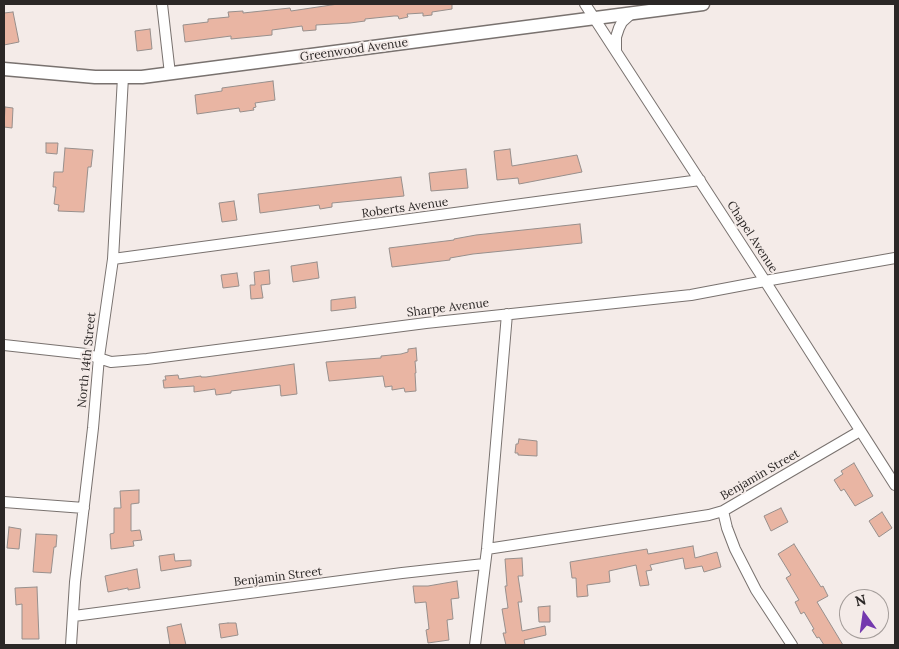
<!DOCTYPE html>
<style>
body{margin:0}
#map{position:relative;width:899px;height:649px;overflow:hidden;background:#f4ebe8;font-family:Lora,serif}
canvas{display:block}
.frame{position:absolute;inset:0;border:5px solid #2b2726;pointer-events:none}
.north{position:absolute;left:839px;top:589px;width:50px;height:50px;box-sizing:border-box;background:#f4ebe8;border:1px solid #a49d9a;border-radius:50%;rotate:346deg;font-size:14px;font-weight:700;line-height:20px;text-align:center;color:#2b2726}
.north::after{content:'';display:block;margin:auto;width:18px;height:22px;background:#7439ae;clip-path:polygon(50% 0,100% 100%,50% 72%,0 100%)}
</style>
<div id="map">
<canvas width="899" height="649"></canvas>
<div class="frame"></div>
<div class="north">N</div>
</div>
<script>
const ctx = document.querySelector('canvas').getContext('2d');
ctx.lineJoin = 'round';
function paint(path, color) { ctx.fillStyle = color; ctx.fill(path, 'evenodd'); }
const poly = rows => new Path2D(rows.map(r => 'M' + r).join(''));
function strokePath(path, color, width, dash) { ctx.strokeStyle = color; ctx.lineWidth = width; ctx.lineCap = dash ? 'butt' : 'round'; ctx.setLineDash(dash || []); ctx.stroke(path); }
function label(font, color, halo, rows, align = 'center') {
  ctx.font = font + ' Lora,serif'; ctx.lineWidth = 4; ctx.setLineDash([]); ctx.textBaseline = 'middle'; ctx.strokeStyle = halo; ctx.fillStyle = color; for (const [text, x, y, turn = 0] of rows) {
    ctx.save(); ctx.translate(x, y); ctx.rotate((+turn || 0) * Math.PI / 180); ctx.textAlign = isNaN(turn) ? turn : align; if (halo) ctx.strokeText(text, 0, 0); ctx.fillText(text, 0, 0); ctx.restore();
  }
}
const building = poly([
 [338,4,452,4,452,9,432,12,432,15,423,16,423,13,407,14,408,17,399,19,398,16,394,16,365,19,365,21,350,23,316,25,316,30,303,31,302,26,272,30,272,35,231,39,231,36,185,42,183,25,208,22,208,19,229,17,228,12,243,11,243,13,290,8,291,11,338,4],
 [13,12,19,42,4,45,4,13,13,12],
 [150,29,152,49,137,51,135,31,150,29],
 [273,81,275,100,255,103,256,107,253,108,254,110,240,112,239,108,197,114,195,95,222,91,222,88,273,81],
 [5,107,13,108,12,128,4,127,5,107],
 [46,143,58,143,57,154,46,153,46,143],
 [65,148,93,150,91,167,88,167,84,212,58,211,59,205,54,204,56,187,53,187,54,172,63,172,65,148],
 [510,149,512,166,577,155,582,172,519,184,518,178,497,180,494,151,510,149],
 [466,169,468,188,431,191,429,173,466,169],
 [401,177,404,196,332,203,332,207,320,209,319,205,260,213,258,194,401,177],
 [234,201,237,220,222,222,219,203,234,201],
 [580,224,582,243,473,254,450,258,450,260,392,267,389,248,454,240,454,239,476,235,580,224],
 [317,262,319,278,293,282,291,266,317,262],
 [269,270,270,284,261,285,263,298,251,299,250,285,255,285,254,272,269,270],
 [237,273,239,286,223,288,221,275,237,273],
 [355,297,356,308,331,311,331,300,355,297],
 [416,348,417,361,415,361,416,373,415,373,416,391,405,392,404,388,392,390,392,386,385,387,383,376,329,381,326,362,381,358,381,356,401,354,408,352,408,349,416,348],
 [294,364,297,394,281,396,280,385,231,391,231,393,216,395,215,389,194,392,194,386,164,388,163,380,166,380,165,376,178,375,179,379,201,376,201,377,206,377,294,364],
 [519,439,537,441,537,456,518,455,518,453,515,453,516,444,518,444,519,439],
 [854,463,873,496,855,506,844,489,841,491,834,480,843,474,841,471,854,463],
 [139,490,139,503,131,504,131,531,140,530,142,540,133,541,134,546,111,549,110,534,114,533,114,508,121,508,120,491,139,490],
 [781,508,788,522,771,531,764,516,781,508],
 [882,512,892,528,879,537,869,521,882,512],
 [9,527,21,529,19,549,7,548,9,527],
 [36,534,57,535,56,547,54,547,51,573,33,572,36,534],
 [794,544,821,587,823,586,828,596,817,602,843,645,824,645,819,637,817,638,812,630,814,629,804,612,801,614,795,602,799,600,786,578,791,575,778,554,794,544],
 [693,546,695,558,717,552,721,567,704,572,702,566,685,569,683,558,650,565,652,570,646,571,649,585,640,586,636,565,609,571,610,582,587,585,588,596,577,597,576,578,572,578,570,562,647,549,648,554,693,546],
 [174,554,175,561,191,560,191,566,161,571,159,556,174,554],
 [522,558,523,576,518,576,522,602,518,602,522,631,545,626,546,635,524,640,525,645,506,645,503,633,506,633,502,609,508,608,505,586,507,586,505,559,522,558],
 [137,569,140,588,128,590,128,588,108,592,105,576,137,569],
 [457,581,459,598,451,599,453,619,447,620,449,640,428,643,426,630,429,629,426,602,415,603,413,586,428,586,457,581],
 [37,587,39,639,22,639,22,604,16,605,15,588,37,587],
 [550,606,550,622,539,622,538,607,550,606],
 [228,623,236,623,238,635,221,638,219,624,228,623],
 [181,624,186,645,170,645,167,627,181,624]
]);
paint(building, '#e9b5a3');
strokePath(building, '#978f8c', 1);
const minor = poly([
 [162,4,170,74],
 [585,4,765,281,895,485],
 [616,51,616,37,619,28,622,22,632,13],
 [113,259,700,180],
 [4,345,86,354,111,362,147,359,426,323,691,295,765,281,895,258],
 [4,502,84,508],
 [723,511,727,528,735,549,756,590,792,645],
 [487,549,709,515,723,511,860,431],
 [74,616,402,573,484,564],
 [71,645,75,582,93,428,99,357,113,259,123,77],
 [475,645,487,549,507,314]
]);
const tertiary = poly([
 [4,69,95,77,142,77,703,4]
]);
strokePath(minor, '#79726f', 12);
strokePath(tertiary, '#79726f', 15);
strokePath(minor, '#fff', 10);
strokePath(tertiary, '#fff', 12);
label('12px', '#2b2726', '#f4ebe8', [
 ["Greenwood Avenue",354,50,-8],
 ["Roberts Avenue",405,208,-8],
 ["Chapel Avenue",752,237,57],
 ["Sharpe Avenue",448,308,-7],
 ["North 14th Street",87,360,-84],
 ["Benjamin Street",760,475,-30],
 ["Benjamin Street",278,577,-7]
]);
</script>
